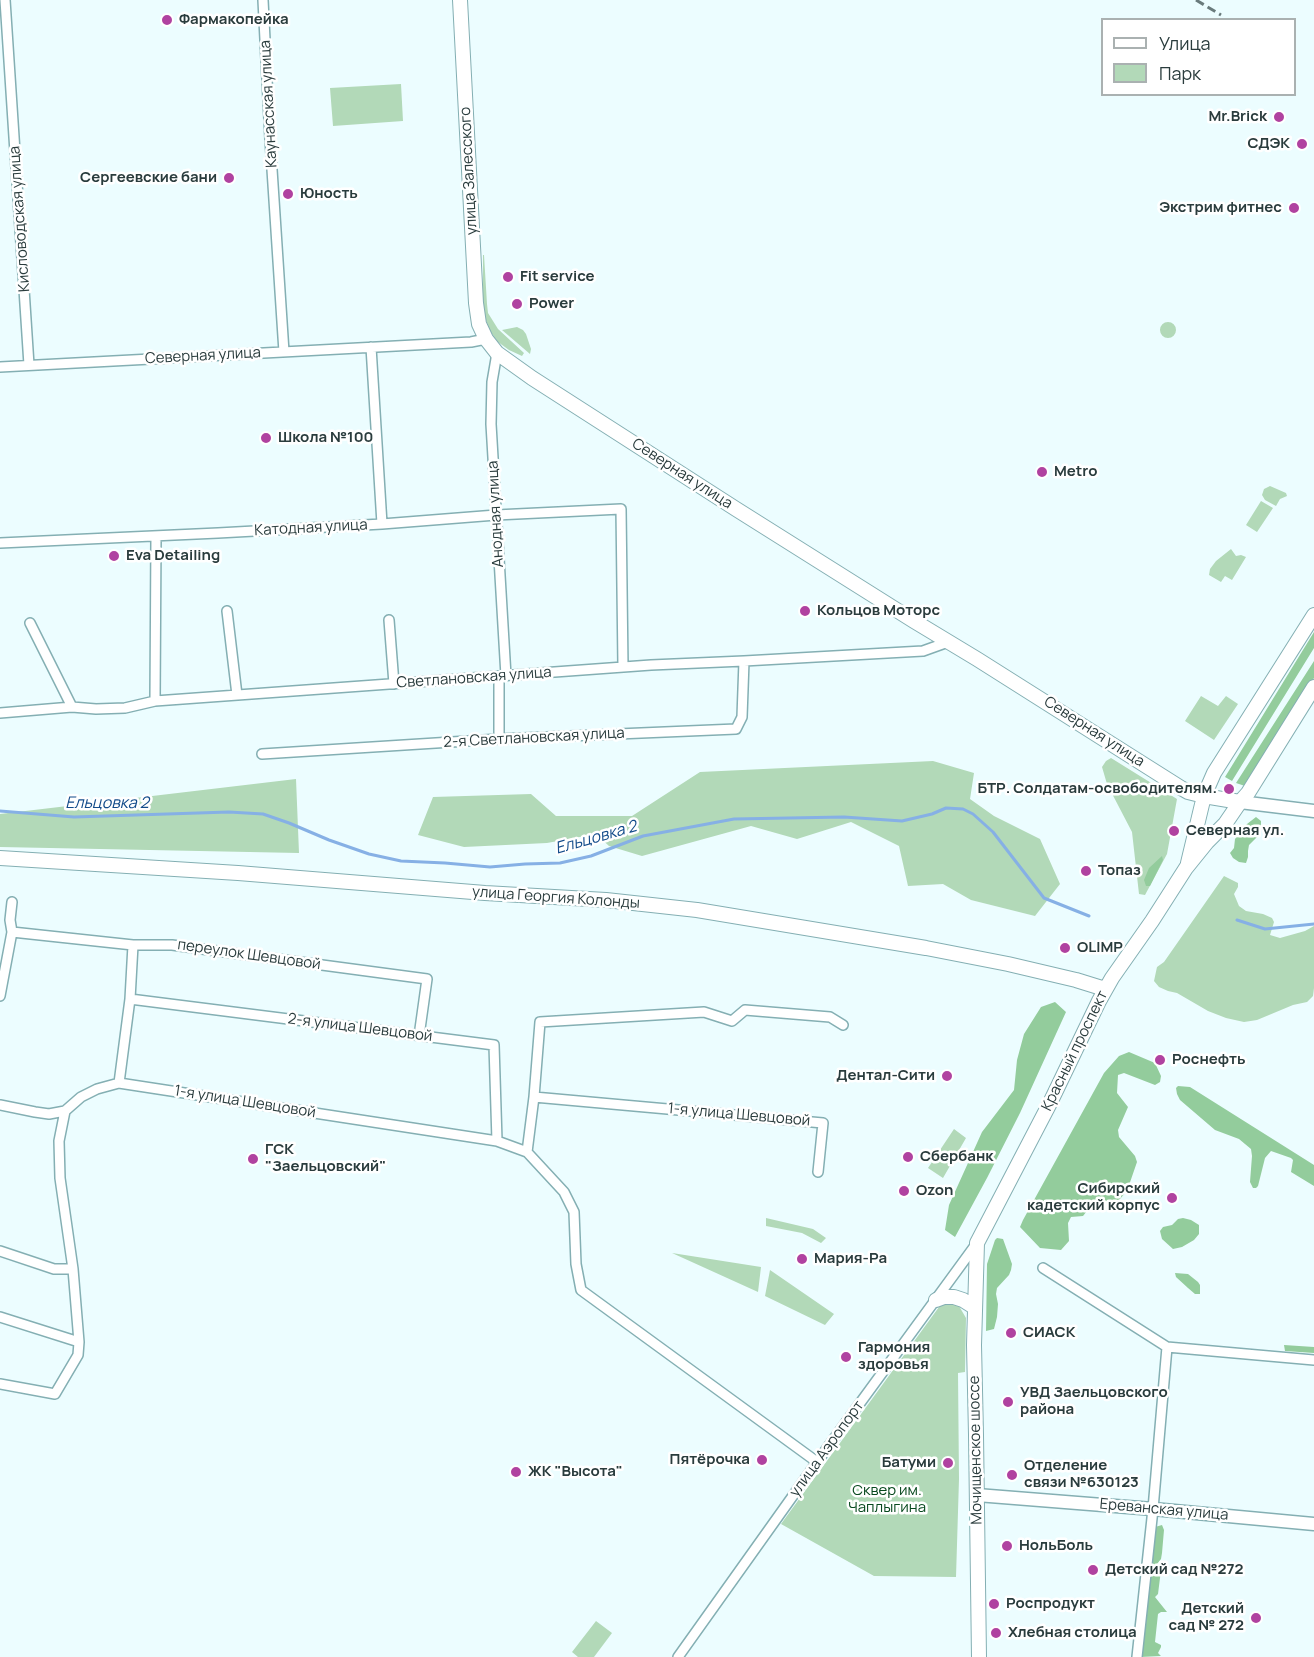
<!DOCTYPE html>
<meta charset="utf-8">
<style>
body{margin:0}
#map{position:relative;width:1314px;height:1657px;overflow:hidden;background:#ecfdff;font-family:Manrope,sans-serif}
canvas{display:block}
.legend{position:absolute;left:1101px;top:18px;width:195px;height:78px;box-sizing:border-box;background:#fff;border:2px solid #aab1b1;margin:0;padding:8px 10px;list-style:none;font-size:18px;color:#2a3c3d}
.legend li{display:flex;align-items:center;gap:12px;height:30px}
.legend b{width:30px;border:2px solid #aab1b1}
</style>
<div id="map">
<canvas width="1314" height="1657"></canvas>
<ul class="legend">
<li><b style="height:8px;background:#fff"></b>Улица</li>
<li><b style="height:16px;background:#b2d9b8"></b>Парк</li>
</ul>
</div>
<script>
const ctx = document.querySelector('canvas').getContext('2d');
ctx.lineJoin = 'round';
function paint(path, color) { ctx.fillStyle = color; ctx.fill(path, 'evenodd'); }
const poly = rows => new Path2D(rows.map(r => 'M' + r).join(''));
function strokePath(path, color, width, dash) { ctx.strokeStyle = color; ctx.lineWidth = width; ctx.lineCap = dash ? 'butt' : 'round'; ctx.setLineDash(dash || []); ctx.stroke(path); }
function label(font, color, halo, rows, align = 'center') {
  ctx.font = font + ' Manrope,sans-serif'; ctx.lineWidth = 5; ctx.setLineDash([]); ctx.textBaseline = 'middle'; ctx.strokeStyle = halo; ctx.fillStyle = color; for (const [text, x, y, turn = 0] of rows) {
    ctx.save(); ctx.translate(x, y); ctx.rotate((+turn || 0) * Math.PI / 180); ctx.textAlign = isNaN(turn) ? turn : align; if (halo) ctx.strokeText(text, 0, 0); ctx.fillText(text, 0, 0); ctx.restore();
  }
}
paint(poly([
 [401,84,403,121,333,126,330,88],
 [483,255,484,255,487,304,488,313,498,329,524,353,522,356,509,350,498,342,490,331,483,312],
 '1160 330a8 8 0 1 1 16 0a8 8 0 1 1-16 0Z',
 [517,327,523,330,526,334,531,349,530,354,502,330],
 [1270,486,1286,493,1287,496,1280,499,1276,506,1265,500,1262,495,1264,489],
 [1261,501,1273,508,1257,532,1246,525],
 [1231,549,1236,556,1241,555,1246,557,1232,580,1225,576,1221,582,1209,575,1210,569,1216,561],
 [1201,696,1218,706,1226,696,1238,704,1214,740,1185,721],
 [1111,758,1177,799,1167,854,1145,895,1139,894,1132,832,1107,784,1102,767,1106,761],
 [933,761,974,773,970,799,994,816,1040,839,1060,884,1035,916,971,900,943,884,908,886,899,846,851,822,797,839,751,826,642,856,609,846,596,834,547,843,464,847,418,835,433,797,531,794,556,816,632,816,700,772],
 [296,779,299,853,0,847,0,814],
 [1224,876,1238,883,1238,887,1234,894,1239,906,1246,911,1263,914,1272,918,1274,922,1270,935,1280,938,1305,931,1314,926,1314,988,1313,996,1307,1002,1293,1005,1257,1020,1244,1022,1226,1018,1208,1011,1177,993,1168,991,1159,987,1154,981,1157,967,1164,962],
 [954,1129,966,1138,943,1178,928,1168],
 [766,1218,813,1229,826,1238,821,1243,802,1233,766,1226],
 [672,1253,761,1267,758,1292],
 [770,1270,834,1314,825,1325,765,1296],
 [949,1303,959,1306,966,1318,965,1372,958,1373,959,1479,956,1577,874,1576,781,1524,939,1307,942,1305],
 [596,1621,612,1633,594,1657,578,1657,572,1652]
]), '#b2d9b8');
paint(poly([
 [1314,632,1314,648,1232,781,1225,777],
 [1314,661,1314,678,1245,786,1236,783],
 [1256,817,1261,821,1261,824,1258,836,1249,845,1248,851,1248,857,1246,863,1239,862,1233,858,1230,853,1234,848,1235,839,1247,824],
 [1162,856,1163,860,1150,886,1146,886,1144,880,1149,868],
 [1055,1002,1066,1012,1020,1113,987,1178,955,1237,945,1230,949,1205,982,1132,1014,1090,1017,1060,1024,1034,1041,1007],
 [1129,1052,1155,1063,1161,1076,1160,1082,1155,1085,1124,1073,1118,1075,1117,1093,1128,1107,1118,1130,1119,1137,1135,1156,1137,1162,1127,1191,1119,1200,1094,1202,1083,1216,1071,1217,1068,1223,1069,1241,1061,1250,1040,1248,1020,1227,1023,1220,1104,1073,1119,1056],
 [1178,1086,1190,1087,1314,1165,1314,1186,1291,1172,1293,1160,1291,1158,1271,1151,1265,1158,1258,1186,1256,1188,1253,1188,1250,1182,1252,1156,1251,1149,1239,1139,1215,1130,1180,1100,1177,1094,1176,1088],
 [1183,1218,1191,1220,1199,1225,1199,1234,1194,1240,1182,1247,1173,1249,1162,1239,1160,1231,1163,1227,1172,1225,1178,1219],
 [997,1238,1003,1239,1012,1264,1011,1270,1009,1275,997,1288,996,1294,998,1304,997,1317,994,1329,986,1331,987,1264,995,1240],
 [1175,1273,1188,1274,1198,1282,1200,1285,1200,1294,1195,1294,1188,1288,1176,1277],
 [1284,1345,1314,1347,1314,1353,1285,1351],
 [1162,1525,1164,1530,1162,1553,1161,1559,1157,1564,1161,1570,1158,1594,1155,1597,1167,1612,1161,1612,1158,1614,1155,1642,1161,1645,1161,1647,1158,1653,1161,1656,1140,1657,1155,1527]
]), '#93cc9c');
strokePath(poly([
 [0,811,74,817,229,812,263,814,289,823,329,840,369,854,401,861,445,863,490,867,525,864,560,863,591,856,643,836,734,819,844,817,902,821,932,814,946,808,963,809,973,814,993,832,1044,898,1089,916],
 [1237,920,1265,929,1314,924]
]), '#86b0e5', 3);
const minor = poly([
 [5,0,29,365],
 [263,0,270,139,284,352],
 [371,347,382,524],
 [497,353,492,382,491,424,506,676],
 [0,367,471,342,486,339],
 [0,543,218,533,382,524,496,515,621,509,623,667],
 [227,611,237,695],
 [389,620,394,684],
 [30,623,72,707],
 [499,676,499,739],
 [155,701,156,536],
 [0,713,72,707,96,709,125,708,155,701,651,665,744,661,923,651,948,642],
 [262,754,499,739,736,729,742,717,744,661],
 [12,932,133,945,172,945,427,979,419,1036],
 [0,996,12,932,10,920,12,902],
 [130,999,494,1045,497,1141],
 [119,1083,130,999,133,945],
 [534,1097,823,1123,818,1172],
 [0,1105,35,1112,49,1114,65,1111,81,1097,97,1089,119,1083,497,1141,527,1152,564,1192,574,1212,576,1264,581,1290,817,1462],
 [527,1152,534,1097,540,1022,704,1012,732,1021,745,1010,830,1017,843,1025],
 [0,1251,54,1269,73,1269],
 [1043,1268,1167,1347,1314,1360],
 [0,1317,79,1342],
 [0,1384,55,1394,78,1355,79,1342,73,1269,60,1178,59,1141,65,1111],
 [678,1657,817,1462,977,1243],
 [1137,1657,1153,1509,1167,1347]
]);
const tertiary = poly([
 [1240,802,1314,811],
 [977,1495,1153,1509,1314,1524]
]);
const secondary = poly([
 [460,0,476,303,479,324,486,339,497,353,532,378,736,509,914,621,977,659,1181,788,1188,792,1204,796,1240,802],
 [0,858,238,873,485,893,606,900,697,910,926,948,1008,964,1076,980,1105,989],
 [1188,863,1204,796,1214,773,1314,615],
 [936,1300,944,1297,954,1297,963,1300,974,1307],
 [979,1657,976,1435,974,1345,977,1243,1050,1103,1099,1001,1112,978,1152,921,1186,868,1207,842,1225,824,1240,802,1248,793,1314,687]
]);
strokePath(minor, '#84afb3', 12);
strokePath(tertiary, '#84afb3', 15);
strokePath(secondary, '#84afb3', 16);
strokePath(minor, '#fff', 9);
strokePath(tertiary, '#fff', 12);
strokePath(secondary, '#fff', 14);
strokePath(poly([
 [1196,0,1221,15]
]), '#697b7c', 3, [9, 4.5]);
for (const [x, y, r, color] of [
 [167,20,6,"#b042a0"],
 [1279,117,6,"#b042a0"],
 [1302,144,6,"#b042a0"],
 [229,178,6,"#b042a0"],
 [288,194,6,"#b042a0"],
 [1294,208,6,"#b042a0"],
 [508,277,6,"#b042a0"],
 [517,304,6,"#b042a0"],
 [266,438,6,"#b042a0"],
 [1042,472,6,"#b042a0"],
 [114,556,6,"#b042a0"],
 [805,611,6,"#b042a0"],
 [1229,789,6,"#b042a0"],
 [1174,831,6,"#b042a0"],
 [1086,871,6,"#b042a0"],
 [1065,948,6,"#b042a0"],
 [1160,1060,6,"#b042a0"],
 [947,1076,6,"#b042a0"],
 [908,1157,6,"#b042a0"],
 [253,1159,6,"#b042a0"],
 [904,1191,6,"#b042a0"],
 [1172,1198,6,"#b042a0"],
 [802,1259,6,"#b042a0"],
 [1011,1333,6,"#b042a0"],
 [846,1357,6,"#b042a0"],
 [1008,1402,6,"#b042a0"],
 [762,1460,6,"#b042a0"],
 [948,1463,6,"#b042a0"],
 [516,1472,6,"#b042a0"],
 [1012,1475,6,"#b042a0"],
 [1007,1546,6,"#b042a0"],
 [1093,1570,6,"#b042a0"],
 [994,1604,6,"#b042a0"],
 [1256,1618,6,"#b042a0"],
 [996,1633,6,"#b042a0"]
]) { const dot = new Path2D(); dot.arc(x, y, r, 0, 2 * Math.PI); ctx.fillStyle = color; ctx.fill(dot); strokePath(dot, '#fff', 2); }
label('bold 15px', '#2a3c3d', '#fff', [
 ["Фармакопейка",179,20],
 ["Mr.Brick",1267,117,"right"],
 ["СДЭК",1290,144,"right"],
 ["Сергеевские бани",217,178,"right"],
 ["Юность",300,194],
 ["Экстрим фитнес",1282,208,"right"],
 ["Fit service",520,277],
 ["Power",529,304],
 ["Школа №100",278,438],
 ["Metro",1054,472],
 ["Eva Detailing",126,556],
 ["Кольцов Моторс",817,611],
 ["БТР. Солдатам-освободителям.",1217,789,"right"],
 ["Северная ул.",1186,831],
 ["Топаз",1098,871],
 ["OLIMP",1077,948],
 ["Роснефть",1172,1060],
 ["Дентал-Сити",935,1076,"right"],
 ["ГСК",265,1150],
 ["\"Заельцовский\"",265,1167],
 ["Сбербанк",920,1157],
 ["Сибирский",1160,1189,"right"],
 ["кадетский корпус",1160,1206,"right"],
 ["Ozon",916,1191],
 ["Мария-Ра",814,1259],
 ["СИАСК",1023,1333],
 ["Гармония",858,1348],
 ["здоровья",858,1365],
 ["УВД Заельцовского",1020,1393],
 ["района",1020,1410],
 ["Пятёрочка",750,1460,"right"],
 ["Батуми",936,1463,"right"],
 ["Отделение",1024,1466],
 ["связи №630123",1024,1483],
 ["ЖК \"Высота\"",528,1472],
 ["НольБоль",1019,1546],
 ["Детский сад №272",1105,1570],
 ["Роспродукт",1006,1604],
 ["Детский",1244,1609,"right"],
 ["сад № 272",1244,1626,"right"],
 ["Хлебная столица",1008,1633]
], 'left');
label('15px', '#2a3c3d', '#fff', [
 ["Каунасская улица",269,104,-93],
 ["улица Залесского",469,171,-93],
 ["Кисловодская улица",20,219,-94],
 ["Северная улица",203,356,-3],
 ["Северная улица",682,474,33],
 ["Анодная улица",496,514,-93],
 ["Катодная улица",311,528,-3],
 ["Светлановская улица",474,678,-4],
 ["Северная улица",1094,732,33],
 ["2-я Светлановская улица",534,738,-3],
 ["улица Георгия Колонды",556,898,4],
 ["переулок Шевцовой",249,955,8],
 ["2-я улица Шевцовой",360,1028,7],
 ["Красный проспект",1075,1051,-64],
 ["1-я улица Шевцовой",245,1102,9],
 ["1-я улица Шевцовой",739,1115,5],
 ["улица Аэропорт",827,1449,-54],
 ["Мочищенское шоссе",976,1450,-91],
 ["Ереванская улица",1164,1510,5]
]);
label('15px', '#07491e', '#fff', [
 ["Сквер им.",887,1491],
 ["Чаплыгина",887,1508]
]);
label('italic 16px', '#124b8a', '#fff', [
 ["Ельцовка 2",107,804],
 ["Ельцовка 2",596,838,-16]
]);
</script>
